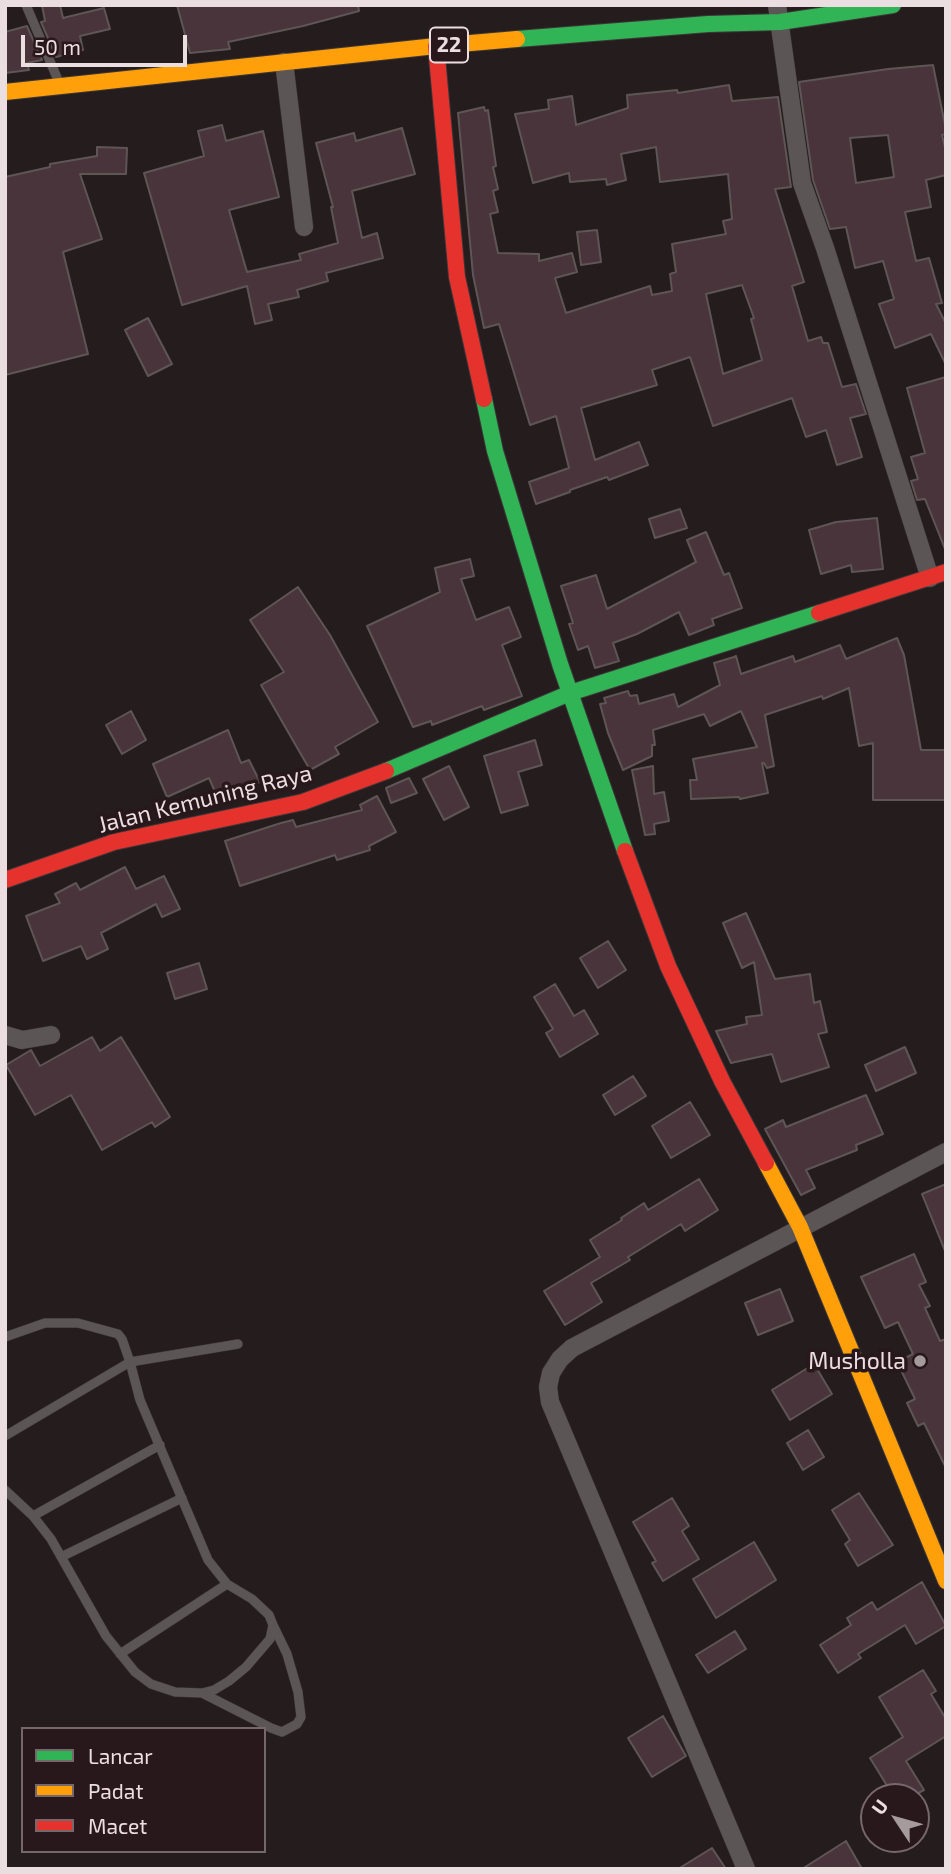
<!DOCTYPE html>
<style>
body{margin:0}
#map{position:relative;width:951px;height:1874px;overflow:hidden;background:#241c1d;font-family:"Exo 2",sans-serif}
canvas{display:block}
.frame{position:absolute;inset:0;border:7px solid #ebdee1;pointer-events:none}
.legend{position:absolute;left:21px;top:1727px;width:245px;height:126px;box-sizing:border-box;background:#28181b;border:2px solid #76676a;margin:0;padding:9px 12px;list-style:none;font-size:21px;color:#ebdee1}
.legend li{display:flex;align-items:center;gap:14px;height:35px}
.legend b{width:35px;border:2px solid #76676a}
.north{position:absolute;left:860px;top:1783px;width:70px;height:70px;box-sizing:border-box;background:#28181b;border:2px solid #76676a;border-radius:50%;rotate:306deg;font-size:19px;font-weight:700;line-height:28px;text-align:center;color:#ebdee1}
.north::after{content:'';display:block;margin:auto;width:24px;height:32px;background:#a59a9c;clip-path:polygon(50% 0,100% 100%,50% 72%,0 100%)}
.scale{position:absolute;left:21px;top:35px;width:166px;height:32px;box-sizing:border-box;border:4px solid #ebdee1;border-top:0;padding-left:9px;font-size:21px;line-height:24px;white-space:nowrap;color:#ebdee1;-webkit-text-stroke:5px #28181b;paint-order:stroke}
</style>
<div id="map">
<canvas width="951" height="1874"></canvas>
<div class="frame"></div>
<ul class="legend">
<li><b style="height:9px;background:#30b455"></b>Lancar</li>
<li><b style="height:9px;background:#ff9f0a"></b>Padat</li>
<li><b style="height:9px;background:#e5322d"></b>Macet</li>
</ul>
<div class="north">U</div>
<div class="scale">50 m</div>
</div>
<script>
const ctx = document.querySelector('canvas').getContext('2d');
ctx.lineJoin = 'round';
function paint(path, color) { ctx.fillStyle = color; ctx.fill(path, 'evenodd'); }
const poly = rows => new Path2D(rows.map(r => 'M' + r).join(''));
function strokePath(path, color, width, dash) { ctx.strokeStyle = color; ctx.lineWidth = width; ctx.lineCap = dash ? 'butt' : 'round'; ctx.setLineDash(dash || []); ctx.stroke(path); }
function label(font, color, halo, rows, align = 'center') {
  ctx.font = font + ' "Exo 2",sans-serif'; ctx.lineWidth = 7; ctx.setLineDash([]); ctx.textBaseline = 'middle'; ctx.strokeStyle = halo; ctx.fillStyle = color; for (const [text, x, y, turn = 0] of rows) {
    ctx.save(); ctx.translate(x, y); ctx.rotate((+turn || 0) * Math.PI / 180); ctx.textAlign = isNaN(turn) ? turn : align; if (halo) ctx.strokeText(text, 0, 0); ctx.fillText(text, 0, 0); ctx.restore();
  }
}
const building = poly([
 [42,5,60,5,63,18,104,8,110,29,80,36,83,50,56,57,41,22,45,21,42,5],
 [177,5,358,5,359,11,303,26,228,42,230,49,190,53,177,5],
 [27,26,42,60,27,63,29,70,5,73,5,32,27,26],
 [933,65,946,130,946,134,942,135,946,152,946,175,926,180,931,207,905,212,916,261,929,258,942,303,936,304,946,324,946,365,931,334,895,348,879,304,894,299,883,261,855,268,846,227,830,229,813,180,799,82,888,69,933,65],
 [888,135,894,177,856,183,850,138,888,135],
 [729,85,732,101,778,97,791,187,775,189,804,282,792,286,808,341,821,337,823,343,828,343,842,387,856,384,866,414,850,418,862,457,837,465,826,430,806,437,792,398,713,426,690,357,652,370,657,385,581,408,595,460,639,442,648,465,609,480,607,477,570,490,570,492,536,504,529,482,569,468,556,416,530,425,499,324,484,328,473,275,458,113,484,107,485,111,488,110,496,166,493,167,498,189,493,191,498,212,490,214,498,253,539,254,539,261,572,253,577,272,555,278,566,313,650,286,652,295,672,291,670,274,676,272,672,244,726,234,723,221,732,219,728,174,660,182,656,147,621,154,626,180,607,185,606,179,570,182,569,173,533,183,515,114,549,109,548,100,572,96,576,125,628,108,627,95,677,90,678,93,729,85],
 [742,285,754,318,751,319,762,360,723,374,706,294,742,285],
 [222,125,226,141,263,131,279,197,229,210,247,272,301,260,299,254,338,243,331,207,333,207,316,143,354,133,356,141,402,128,415,174,352,191,362,238,377,233,383,258,326,273,328,281,297,290,299,297,268,304,272,320,255,324,247,286,182,305,144,173,204,156,198,131,222,125],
 [97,147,127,148,126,174,80,174,102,239,63,252,88,354,5,375,5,177,50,167,50,164,97,156,97,147],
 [597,230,601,262,581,265,577,232,597,230],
 [148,318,172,364,148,376,125,330,148,318],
 [946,377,946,549,945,549,925,499,917,500,911,481,918,479,911,457,925,453,907,388,946,377],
 [680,509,687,528,655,538,649,519,680,509],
 [877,518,883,569,852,572,851,565,821,574,809,530,836,522,877,518],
 [706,532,724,575,729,573,742,608,712,619,714,625,689,635,679,612,637,634,613,643,619,661,595,668,588,646,578,650,569,624,573,623,561,586,596,575,607,609,696,562,687,540,706,532],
 [470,559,474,576,461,579,476,620,509,607,521,637,502,645,522,696,484,710,482,706,432,725,431,721,413,727,367,626,440,592,435,568,470,559],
 [298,587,330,635,378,722,335,747,339,754,310,770,261,685,284,672,250,620,298,587],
 [897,638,904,655,921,750,946,750,946,800,873,800,873,743,859,746,849,688,823,699,822,696,765,715,774,766,767,768,764,763,762,763,768,793,740,799,739,797,691,799,690,780,697,780,693,759,757,747,741,711,710,726,704,714,653,730,655,745,652,745,652,756,623,770,608,733,600,704,606,703,604,698,628,691,630,696,637,695,639,704,674,694,678,707,720,685,714,663,734,657,736,656,741,674,793,656,795,662,840,645,846,659,897,638],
 [131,711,146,740,122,754,106,725,131,711],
 [228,730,241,763,249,760,260,782,219,801,209,778,167,797,153,764,228,730],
 [535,740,542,765,518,772,528,805,501,813,484,756,535,740],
 [449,766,469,807,444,820,423,779,449,766],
 [653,766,654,794,664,792,669,821,654,824,655,834,645,835,632,770,653,766],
 [409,778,417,793,391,803,386,788,409,778],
 [377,796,396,832,369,846,370,850,337,860,335,855,240,886,225,841,281,823,293,820,296,827,362,810,360,805,377,796],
 [125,867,136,889,164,876,180,909,162,917,156,904,101,933,108,949,87,959,81,946,43,961,26,916,60,903,55,894,76,883,80,890,125,867],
 [746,913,775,979,810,974,814,1003,820,1001,827,1032,818,1034,829,1067,781,1082,772,1054,731,1063,716,1031,747,1024,746,1017,762,1015,754,962,742,968,723,923,746,913],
 [608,941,626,970,598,988,580,958,608,941],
 [199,963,207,989,175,999,167,973,199,963],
 [555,984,574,1016,584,1010,598,1034,560,1057,546,1033,553,1029,534,997,555,984],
 [92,1037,100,1051,121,1037,170,1117,155,1127,152,1122,102,1150,71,1095,35,1115,6,1065,31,1050,40,1066,92,1037],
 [905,1047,916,1073,876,1091,865,1065,905,1047],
 [633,1076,646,1096,615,1115,603,1095,633,1076],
 [866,1095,883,1134,856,1145,857,1150,806,1170,815,1188,801,1195,765,1129,783,1120,786,1127,866,1095],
 [690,1102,710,1135,671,1158,652,1126,690,1102],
 [699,1179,718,1210,685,1231,681,1224,628,1257,630,1260,591,1283,602,1302,565,1325,544,1291,600,1257,590,1240,622,1220,621,1218,644,1203,648,1210,699,1179],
 [946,1184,946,1251,945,1251,922,1194,946,1184],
 [914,1254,926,1282,919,1285,930,1306,925,1308,940,1341,946,1339,946,1468,924,1423,918,1426,907,1403,915,1399,897,1362,913,1354,898,1322,885,1328,861,1277,914,1254],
 [780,1289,793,1321,758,1335,745,1303,780,1289],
 [814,1364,832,1394,790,1420,772,1390,814,1364],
 [808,1430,824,1457,803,1470,787,1443,808,1430],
 [859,1493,893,1545,858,1566,845,1544,850,1540,832,1510,859,1493],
 [672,1498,689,1526,682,1531,699,1559,663,1581,652,1563,656,1561,633,1522,672,1498],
 [754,1542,776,1580,716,1618,693,1579,754,1542],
 [922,1582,946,1626,916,1644,905,1625,858,1654,861,1658,838,1673,820,1645,851,1625,847,1618,872,1602,877,1610,922,1582],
 [735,1631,746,1649,708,1673,696,1655,735,1631],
 [923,1670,936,1691,931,1694,946,1719,946,1736,906,1761,924,1790,911,1797,894,1797,870,1758,903,1737,879,1697,923,1670],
 [663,1716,686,1756,652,1777,628,1738,663,1716],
 [846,1841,862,1869,802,1869,846,1841],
 [712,1848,726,1869,678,1869,712,1848]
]);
paint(building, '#4a343b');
strokePath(building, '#5d5556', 2);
const lane = poly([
 [26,5,58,80],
 [5,1337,45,1323,78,1323,118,1334,122,1339,130,1362,5,1436],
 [5,1490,33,1516,51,1539,106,1636,135,1672,151,1684,175,1692,202,1693,214,1690,229,1681,246,1667,270,1639,273,1625,269,1615,252,1599,227,1584,208,1560,140,1400,130,1362,238,1344],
 [33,1516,160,1445],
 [63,1556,182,1498],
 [120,1654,227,1584],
 [202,1693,271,1728,282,1732,297,1724,301,1717,298,1692,287,1654,273,1625]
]);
const street = poly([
 [777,5,802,183,825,248,930,578],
 [284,62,304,227],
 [5,1035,22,1040,51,1035],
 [746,1869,550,1402,548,1387,551,1373,560,1359,572,1348,946,1152]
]);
const fast = poly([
 [517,39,708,24,780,22,893,5],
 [484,399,495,451,560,664,625,851],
 [386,771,570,693,819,613]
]);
const slow = poly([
 [5,92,436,46,517,39],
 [766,1163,800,1227,946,1581]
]);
const jam = poly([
 [436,46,457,277,484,399],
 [819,613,946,572],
 [625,851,668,966,722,1081,766,1163],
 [5,880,114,842,303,802,386,771]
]);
strokePath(lane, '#3d3637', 10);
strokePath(street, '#3d3637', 19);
strokePath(fast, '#3d3637', 18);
strokePath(slow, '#3d3637', 18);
strokePath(jam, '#3d3637', 18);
strokePath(lane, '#5c5556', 9);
strokePath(street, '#5c5556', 18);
strokePath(fast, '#30b455', 16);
strokePath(slow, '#ff9f0a', 16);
strokePath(jam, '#e5322d', 16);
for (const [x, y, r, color] of [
 [920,1361,7,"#a59a9c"]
]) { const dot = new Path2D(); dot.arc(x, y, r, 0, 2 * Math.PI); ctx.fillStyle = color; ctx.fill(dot); strokePath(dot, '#28181b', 2.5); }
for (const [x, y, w] of [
 [449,45,38]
]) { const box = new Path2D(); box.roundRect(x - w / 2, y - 17.5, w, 35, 5); ctx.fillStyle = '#28181b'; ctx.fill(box); strokePath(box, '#ebdee1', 2); }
label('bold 21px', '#ebdee1', null, [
 ["22",449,45]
]);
label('23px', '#ebdee1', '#28181b', [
 ["Jalan Kemuning Raya",205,799,-14]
]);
label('23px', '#ebdee1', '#28181b', [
 ["Musholla",906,1361]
], 'right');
</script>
